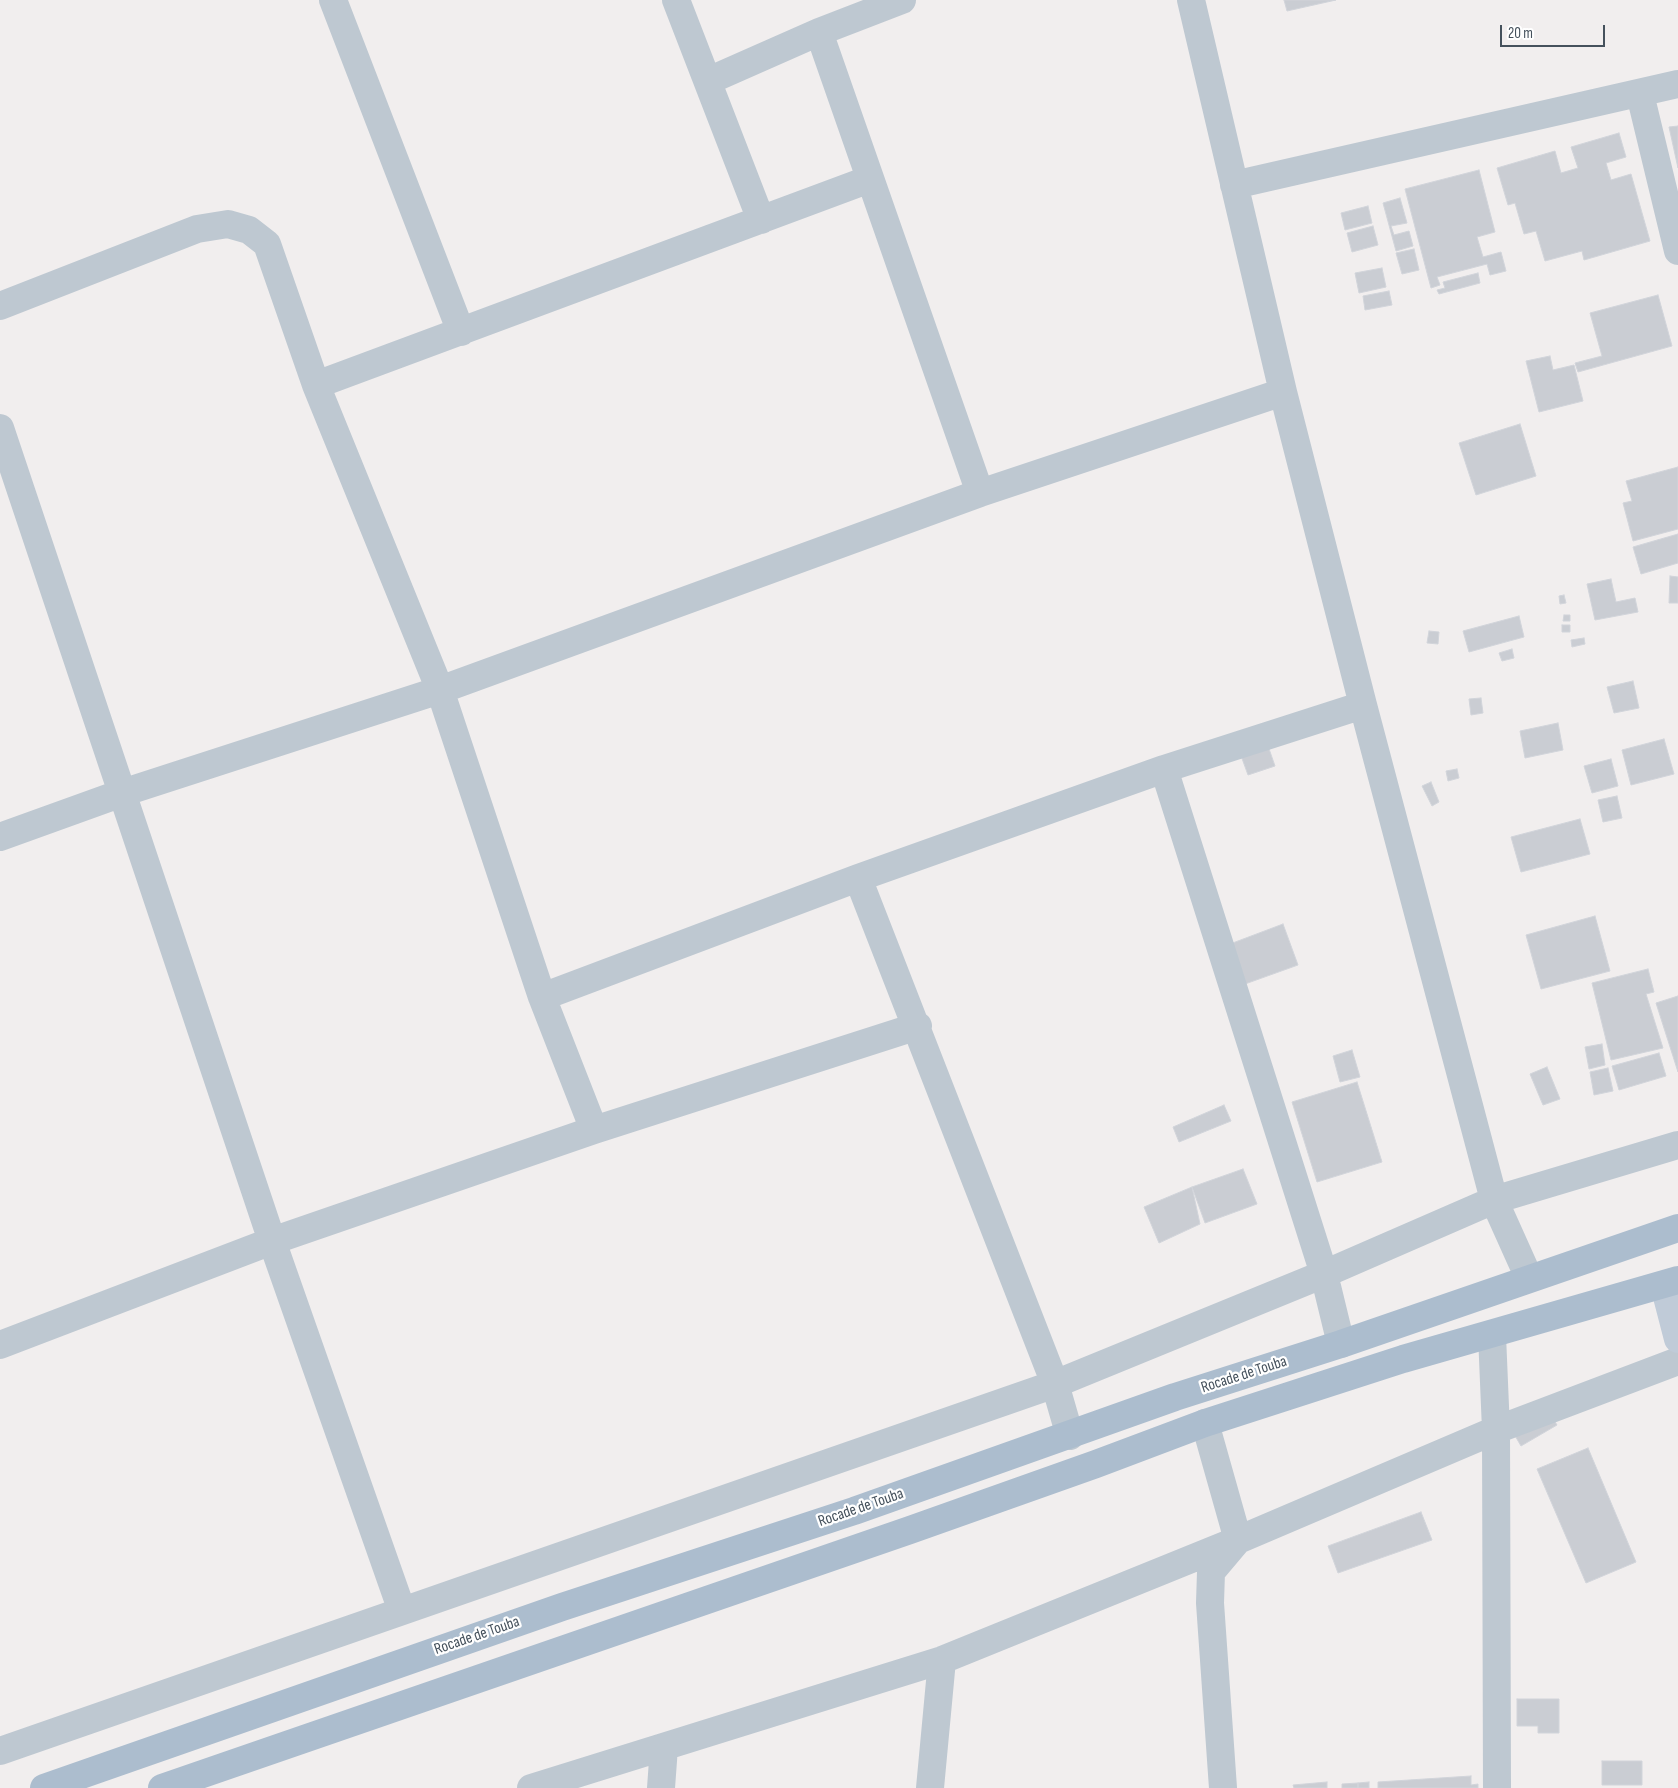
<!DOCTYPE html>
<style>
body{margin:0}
#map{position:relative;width:1678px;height:1788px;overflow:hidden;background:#f1eeee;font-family:"Sofia Sans Condensed",sans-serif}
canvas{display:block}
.scale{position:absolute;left:1500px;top:25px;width:105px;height:22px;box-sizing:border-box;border:2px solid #45515c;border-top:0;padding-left:6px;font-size:15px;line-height:18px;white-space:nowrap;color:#45515c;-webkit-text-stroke:4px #fff;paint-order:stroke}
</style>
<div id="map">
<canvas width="1678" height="1788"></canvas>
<div class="scale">20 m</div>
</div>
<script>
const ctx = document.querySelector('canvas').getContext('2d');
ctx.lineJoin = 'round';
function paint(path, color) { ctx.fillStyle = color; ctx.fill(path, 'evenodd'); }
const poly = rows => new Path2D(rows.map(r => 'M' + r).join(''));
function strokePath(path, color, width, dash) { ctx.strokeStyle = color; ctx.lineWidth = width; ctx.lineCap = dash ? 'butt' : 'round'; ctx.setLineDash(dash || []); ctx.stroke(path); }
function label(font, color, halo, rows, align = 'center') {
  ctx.font = font + ' "Sofia Sans Condensed",sans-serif'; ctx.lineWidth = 4.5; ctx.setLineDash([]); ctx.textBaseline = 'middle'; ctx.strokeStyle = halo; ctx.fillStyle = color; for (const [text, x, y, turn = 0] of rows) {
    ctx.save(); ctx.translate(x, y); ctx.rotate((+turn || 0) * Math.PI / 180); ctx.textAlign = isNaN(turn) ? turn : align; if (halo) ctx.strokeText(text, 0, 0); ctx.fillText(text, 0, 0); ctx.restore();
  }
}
const building = poly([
 [1284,0,1336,0,1287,11,1284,0],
 [1678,126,1678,168,1669,127,1678,126],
 [1619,133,1626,157,1606,163,1611,180,1631,174,1650,241,1584,260,1582,251,1545,261,1536,231,1524,234,1515,203,1508,205,1497,168,1555,151,1561,173,1578,168,1571,147,1619,133],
 [1479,170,1495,232,1477,237,1483,257,1501,252,1506,271,1490,275,1487,264,1437,277,1440,285,1431,288,1405,189,1479,170],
 [1400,198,1407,223,1391,226,1394,235,1409,231,1413,246,1396,251,1383,203,1400,198],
 [1368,206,1372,223,1345,230,1341,213,1368,206],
 [1373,226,1378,245,1352,252,1347,233,1373,226],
 [1414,249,1419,270,1402,274,1396,253,1414,249],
 [1382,268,1386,287,1359,293,1355,273,1382,268],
 [1478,273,1480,283,1439,294,1437,290,1445,288,1443,282,1478,273],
 [1389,291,1392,305,1365,310,1363,296,1389,291],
 [1658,295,1672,346,1578,372,1575,363,1602,356,1590,313,1658,295],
 [1550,356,1553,370,1574,365,1583,401,1539,412,1526,361,1550,356],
 [1520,424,1536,476,1476,495,1459,443,1520,424],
 [1678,467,1678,529,1633,541,1623,503,1632,501,1626,481,1678,467],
 [1678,534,1678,563,1641,574,1633,547,1678,534],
 [1670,576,1678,577,1678,603,1669,603,1670,576],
 [1611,579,1616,602,1635,598,1638,612,1595,620,1587,584,1611,579],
 [1564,595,1566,603,1560,604,1559,596,1564,595],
 [1564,615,1570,615,1570,621,1563,621,1564,615],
 [1519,616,1524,637,1469,652,1463,631,1519,616],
 [1562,625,1570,625,1570,632,1562,632,1562,625],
 [1429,631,1439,632,1438,644,1427,643,1429,631],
 [1584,638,1585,644,1572,647,1571,640,1584,638],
 [1512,649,1514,658,1502,661,1499,653,1512,649],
 [1633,681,1639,708,1614,713,1607,687,1633,681],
 [1481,698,1483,713,1471,715,1469,699,1481,698],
 [1558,723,1563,750,1525,758,1520,731,1558,723],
 [1664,739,1674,774,1631,785,1622,750,1664,739],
 [1267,743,1275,766,1248,775,1240,753,1267,743],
 [1611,759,1618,786,1592,793,1584,766,1611,759],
 [1457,769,1459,778,1448,781,1446,771,1457,769],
 [1431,782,1439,802,1432,806,1422,786,1431,782],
 [1617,796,1622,818,1603,822,1598,800,1617,796],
 [1580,819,1590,854,1521,872,1511,837,1580,819],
 [1595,916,1610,971,1541,989,1526,935,1595,916],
 [1283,924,1298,965,1245,984,1230,944,1283,924],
 [1648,969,1654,992,1646,994,1663,1048,1611,1060,1592,983,1648,969],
 [1678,996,1678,1072,1656,1003,1678,996],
 [1602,1044,1605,1065,1589,1069,1585,1047,1602,1044],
 [1352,1050,1360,1077,1340,1082,1333,1056,1352,1050],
 [1659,1053,1666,1076,1619,1090,1612,1066,1659,1053],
 [1547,1067,1560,1099,1543,1105,1530,1074,1547,1067],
 [1608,1068,1613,1091,1594,1095,1590,1072,1608,1068],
 [1357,1082,1382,1162,1317,1182,1292,1102,1357,1082],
 [1224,1105,1231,1121,1179,1142,1173,1127,1224,1105],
 [1243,1169,1257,1204,1205,1223,1192,1187,1243,1169],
 [1192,1187,1200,1224,1159,1243,1144,1207,1192,1187],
 [1542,1401,1557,1425,1521,1446,1507,1422,1542,1401],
 [1588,1448,1636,1562,1586,1583,1537,1469,1588,1448],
 [1421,1512,1432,1540,1338,1573,1328,1546,1421,1512],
 [1517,1699,1559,1699,1559,1733,1538,1733,1538,1726,1517,1726,1517,1699],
 [1602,1761,1642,1761,1642,1785,1602,1785,1602,1761],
 [1471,1776,1471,1785,1478,1784,1478,1788,1378,1788,1378,1782,1471,1776],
 [1327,1782,1327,1788,1294,1788,1293,1785,1327,1782],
 [1369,1782,1369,1788,1358,1788,1358,1783,1369,1782],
 [1358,1783,1358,1788,1342,1788,1342,1784,1358,1783]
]);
paint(building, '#cacdd3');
strokePath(building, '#d1d4da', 1);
strokePath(poly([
 [333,0,461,332],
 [676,0,761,220],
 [1191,0,1283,392,1363,705,1494,1200,1529,1278],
 [819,32,980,493],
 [708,81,819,32,902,0],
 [1640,94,1678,251],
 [1234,185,1678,84],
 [0,306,197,229,228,224,249,230,267,244,316,385,440,690,542,997,594,1130],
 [316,385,870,179],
 [0,428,272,1241,402,1611],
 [1164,769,1324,1274,1341,1344],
 [0,837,122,793,440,690,980,493,1283,392],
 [858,878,1055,1384,1070,1436],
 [542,997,858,878,1164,769,1363,705],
 [1492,1335,1496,1430,1497,1788],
 [0,1345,272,1241,594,1130,918,1026],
 [1205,1423,1238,1540,1211,1572,1210,1603,1223,1788],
 [0,1751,1055,1384,1324,1274,1494,1200,1678,1145],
 [531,1788,942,1660,1238,1540,1496,1430,1678,1361],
 [661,1788,664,1747],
 [930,1788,942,1660]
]), '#bec8d1', 28);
strokePath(poly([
 [1664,1285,1678,1339]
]), '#c0cbd8', 28);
strokePath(poly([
 [44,1788,562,1607,854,1511,1175,1397,1341,1344,1678,1228],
 [162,1788,910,1530,1096,1464,1205,1423,1403,1359,1678,1280]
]), '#acbdce', 28);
label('16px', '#45515c', '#fff', [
 ["Rocade de Touba",1244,1375,-18],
 ["Rocade de Touba",861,1508,-19],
 ["Rocade de Touba",477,1636,-19]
]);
</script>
